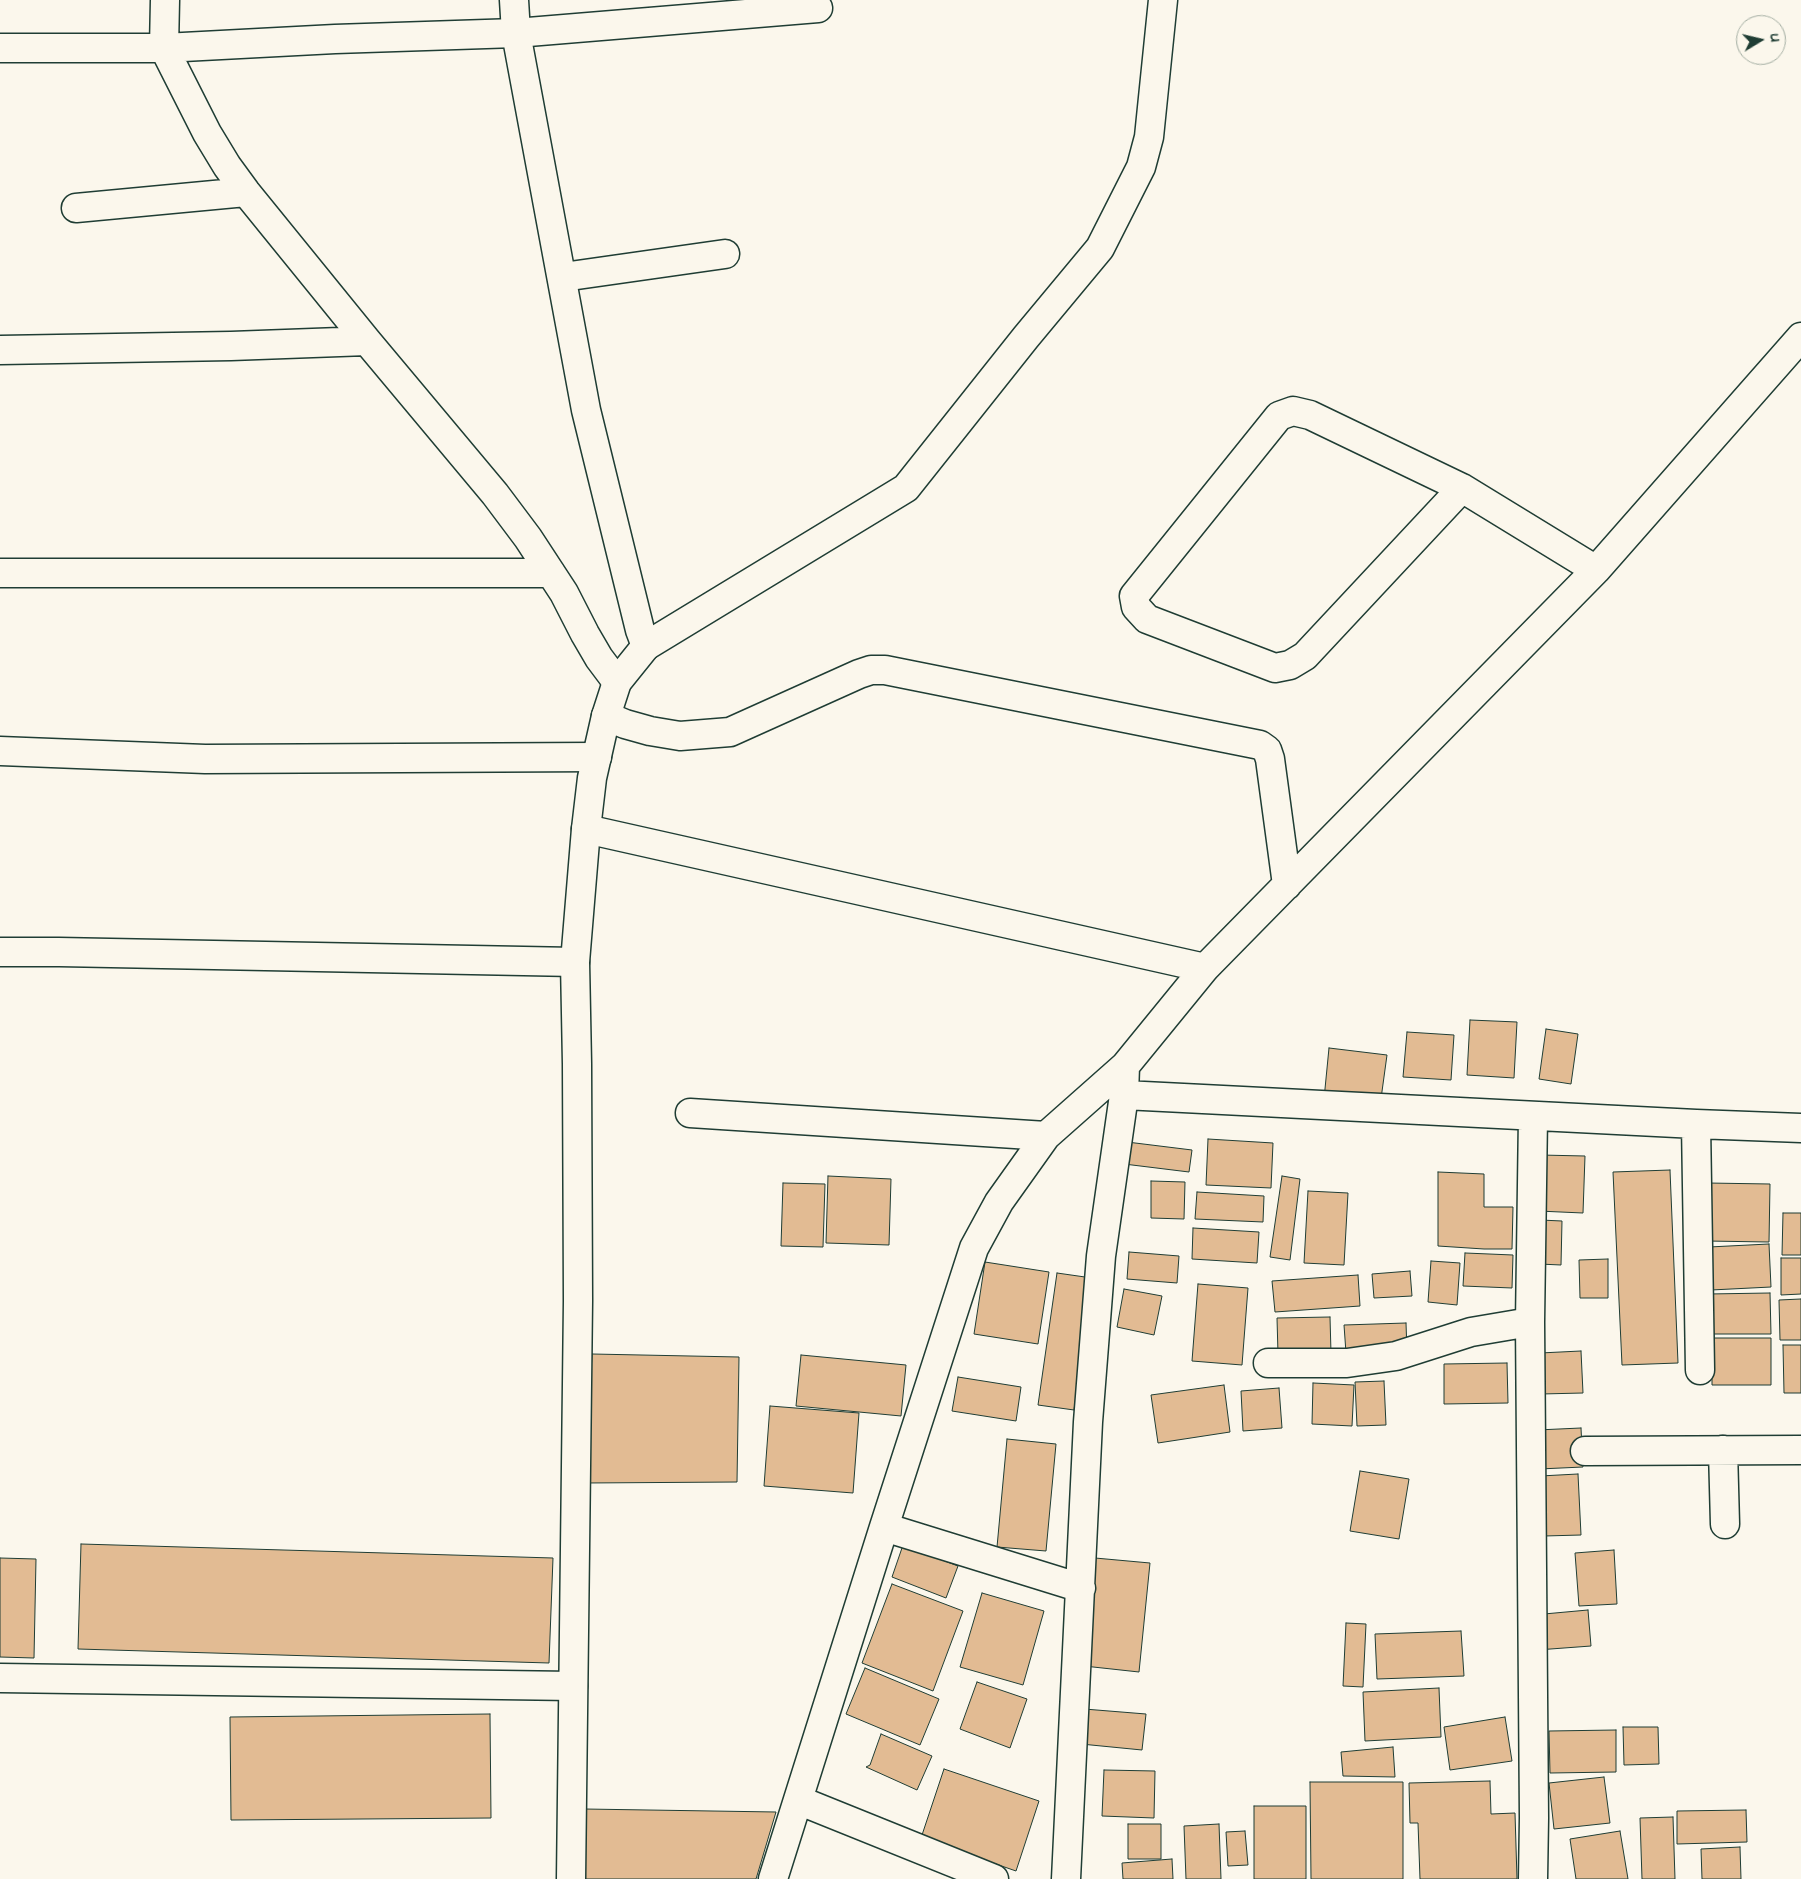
<!DOCTYPE html>
<style>
body{margin:0}
#map{position:relative;width:1801px;height:1879px;overflow:hidden;background:#fbf7ec;font-family:"Architects Daughter",sans-serif}
canvas{display:block}
.north{position:absolute;left:1736px;top:15px;width:50px;height:50px;box-sizing:border-box;background:#fbf7ec;border:1px solid #a3ada2;border-radius:50%;rotate:81deg;font-size:14px;font-weight:700;line-height:20px;text-align:center;color:#1f3d34}
.north::after{content:'';display:block;margin:auto;width:18px;height:22px;background:#1f3d34;clip-path:polygon(50% 0,100% 100%,50% 72%,0 100%)}
</style>
<div id="map">
<canvas width="1801" height="1879"></canvas>
<div class="north">U</div>
</div>
<script>
const ctx = document.querySelector('canvas').getContext('2d');
ctx.lineJoin = 'round';
function paint(path, color) { ctx.fillStyle = color; ctx.fill(path, 'evenodd'); }
const poly = rows => new Path2D(rows.map(r => 'M' + r).join(''));
function strokePath(path, color, width, dash) { ctx.strokeStyle = color; ctx.lineWidth = width; ctx.lineCap = dash ? 'butt' : 'round'; ctx.setLineDash(dash || []); ctx.stroke(path); }
const building = poly([
 [1470,1020,1517,1022,1514,1078,1467,1075,1470,1020],
 [1546,1029,1578,1034,1571,1084,1539,1079,1546,1029],
 [1407,1032,1454,1035,1451,1080,1403,1077,1407,1032],
 [1329,1048,1387,1055,1380,1106,1324,1099,1329,1048],
 [1208,1139,1273,1143,1271,1188,1206,1185,1208,1139],
 [1127,1142,1192,1150,1189,1172,1124,1164,1127,1142],
 [1540,1155,1585,1156,1583,1213,1538,1211,1540,1155],
 [1670,1170,1678,1363,1622,1365,1613,1172,1670,1170],
 [1438,1172,1484,1174,1484,1207,1513,1207,1512,1249,1484,1249,1438,1246,1438,1172],
 [828,1176,891,1179,889,1245,826,1243,828,1176],
 [1282,1176,1300,1179,1290,1260,1270,1257,1282,1176],
 [1151,1181,1185,1182,1184,1219,1151,1218,1151,1181],
 [783,1183,825,1184,823,1247,781,1246,783,1183],
 [1707,1183,1770,1184,1769,1242,1706,1241,1707,1183],
 [1308,1191,1348,1193,1344,1265,1304,1263,1308,1191],
 [1197,1192,1264,1196,1263,1222,1195,1219,1197,1192],
 [1783,1213,1801,1213,1801,1255,1782,1255,1783,1213],
 [1540,1220,1562,1221,1561,1265,1539,1264,1540,1220],
 [1193,1228,1259,1232,1257,1263,1192,1259,1193,1228],
 [1769,1244,1771,1287,1711,1290,1709,1247,1769,1244],
 [1129,1252,1179,1256,1177,1283,1127,1279,1129,1252],
 [1465,1253,1513,1255,1512,1288,1463,1286,1465,1253],
 [1781,1258,1801,1258,1801,1294,1781,1295,1781,1258],
 [1608,1259,1608,1298,1580,1298,1579,1260,1608,1259],
 [1431,1261,1460,1263,1457,1305,1428,1302,1431,1261],
 [985,1262,1049,1272,1038,1344,974,1334,985,1262],
 [1410,1271,1412,1296,1374,1298,1372,1274,1410,1271],
 [1057,1273,1092,1278,1074,1410,1038,1405,1057,1273],
 [1358,1275,1360,1306,1275,1312,1272,1281,1358,1275],
 [1198,1284,1248,1288,1242,1365,1192,1361,1198,1284],
 [1124,1289,1162,1296,1154,1335,1117,1327,1124,1289],
 [1770,1293,1771,1334,1709,1334,1708,1294,1770,1293],
 [1801,1299,1801,1340,1780,1340,1779,1300,1801,1299],
 [1330,1317,1331,1353,1278,1354,1277,1318,1330,1317],
 [1406,1323,1407,1351,1346,1353,1344,1325,1406,1323],
 [1712,1338,1771,1338,1771,1385,1712,1385,1712,1338],
 [1783,1345,1801,1345,1801,1393,1784,1393,1783,1345],
 [1581,1351,1583,1393,1541,1394,1540,1353,1581,1351],
 [592,1354,739,1357,737,1482,585,1483,592,1354],
 [801,1355,906,1365,901,1416,796,1406,801,1355],
 [1507,1363,1508,1403,1444,1404,1444,1364,1507,1363],
 [958,1377,1021,1387,1016,1421,952,1411,958,1377],
 [1384,1381,1386,1425,1357,1426,1355,1382,1384,1381],
 [1313,1383,1354,1385,1352,1426,1312,1424,1313,1383],
 [1224,1385,1230,1432,1158,1443,1151,1395,1224,1385],
 [1279,1388,1282,1428,1243,1431,1241,1391,1279,1388],
 [770,1406,859,1413,853,1493,764,1486,770,1406],
 [1581,1428,1583,1467,1539,1469,1537,1430,1581,1428],
 [1007,1439,1056,1444,1046,1551,997,1547,1007,1439],
 [1360,1471,1409,1479,1399,1539,1350,1531,1360,1471],
 [1578,1474,1581,1535,1544,1536,1540,1476,1578,1474],
 [81,1544,553,1558,549,1663,78,1649,81,1544],
 [903,1545,958,1566,946,1598,892,1577,903,1545],
 [1614,1550,1617,1604,1579,1606,1575,1553,1614,1550],
 [0,1558,36,1559,34,1658,0,1657,0,1558],
 [1095,1558,1150,1563,1139,1672,1084,1666,1095,1558],
 [892,1584,963,1611,933,1691,862,1663,892,1584],
 [982,1593,1044,1611,1023,1685,960,1667,982,1593],
 [1588,1610,1591,1646,1537,1650,1533,1615,1588,1610],
 [1346,1623,1366,1624,1363,1687,1343,1686,1346,1623],
 [1461,1631,1464,1676,1377,1679,1375,1634,1461,1631],
 [865,1668,939,1699,920,1745,846,1714,865,1668],
 [977,1682,1027,1699,1010,1748,960,1729,977,1682],
 [1439,1688,1441,1737,1365,1741,1363,1692,1439,1688],
 [1084,1709,1146,1714,1142,1750,1081,1744,1084,1709],
 [490,1714,491,1818,231,1820,230,1717,490,1714],
 [1505,1717,1512,1761,1450,1770,1444,1727,1505,1717],
 [1623,1727,1658,1727,1659,1764,1624,1765,1623,1727],
 [1616,1730,1616,1772,1550,1773,1549,1731,1616,1730],
 [881,1734,932,1756,917,1790,866,1767,870,1765,881,1734],
 [1393,1747,1395,1777,1343,1776,1341,1752,1393,1747],
 [944,1769,1039,1801,1016,1871,921,1838,944,1769],
 [1104,1770,1155,1771,1154,1818,1102,1816,1104,1770],
 [1604,1777,1610,1823,1554,1829,1549,1783,1604,1777],
 [1490,1781,1491,1814,1515,1813,1517,1879,1420,1879,1418,1823,1410,1823,1409,1783,1490,1781],
 [1310,1782,1403,1782,1403,1879,1311,1879,1310,1782],
 [1254,1806,1306,1806,1306,1879,1254,1879,1254,1806],
 [584,1809,776,1812,756,1879,583,1879,584,1809],
 [1746,1810,1747,1842,1677,1844,1677,1811,1746,1810],
 [1673,1817,1675,1879,1642,1879,1640,1818,1673,1817],
 [1128,1824,1161,1824,1161,1859,1128,1859,1128,1824],
 [1219,1824,1221,1879,1186,1879,1184,1826,1219,1824],
 [1245,1831,1248,1865,1228,1866,1226,1832,1245,1831],
 [1620,1831,1628,1879,1576,1879,1570,1839,1620,1831],
 [1740,1847,1741,1879,1702,1879,1701,1849,1740,1847],
 [1172,1859,1173,1879,1123,1879,1122,1863,1172,1859]
]);
paint(building, '#e2bb93');
strokePath(building, '#1f3d34', 1);
const street = poly([
 [165,0,164,48,207,133,227,166,246,192,367,341,495,494,528,538,564,593,585,634,599,658,617,682],
 [0,48,164,48,335,39,516,33,818,8],
 [76,208,246,192],
 [563,277,725,254],
 [0,350,231,346,367,341],
 [1462,488,1305,656,1290,665,1275,668,1147,619,1136,607,1134,596,1279,416,1293,411,1310,415,1462,488,1596,570],
 [0,573,551,573],
 [646,646,906,488,1026,337,1100,248,1141,167,1149,137,1163,0],
 [606,716,625,724,650,731,680,736,730,732,859,674,871,670,885,670,1260,745,1267,750,1270,759,1287,885],
 [0,751,205,759,597,757],
 [586,829,1205,968],
 [0,952,59,952,575,962],
 [1124,1095,1696,1124,1801,1128],
 [690,1113,1046,1136],
 [1696,1124,1700,1370],
 [1268,1363,1347,1363,1396,1356,1471,1332,1530,1322],
 [1723,1450,1725,1524],
 [1585,1451,1801,1450],
 [884,1527,1081,1588],
 [0,1678,573,1686],
 [798,1800,994,1879],
 [773,1879,884,1527,974,1248,999,1202,1046,1136,1125,1066,1205,968,1596,570,1801,337],
 [1066,1879,1088,1422,1101,1256,1124,1095,1125,1066],
 [1533,1879,1534,1818,1530,1322,1533,1116]
]);
const secondary = poly([
 [514,0,516,33,586,410,640,630,646,646,617,682,606,716,592,778,586,829,575,962,577,1064,578,1301,571,1879]
]);
strokePath(street, '#1f3d34', 31);
strokePath(secondary, '#1f3d34', 31);
strokePath(street, '#fbf7ec', 28);
strokePath(secondary, '#fbf7ec', 28);
</script>
